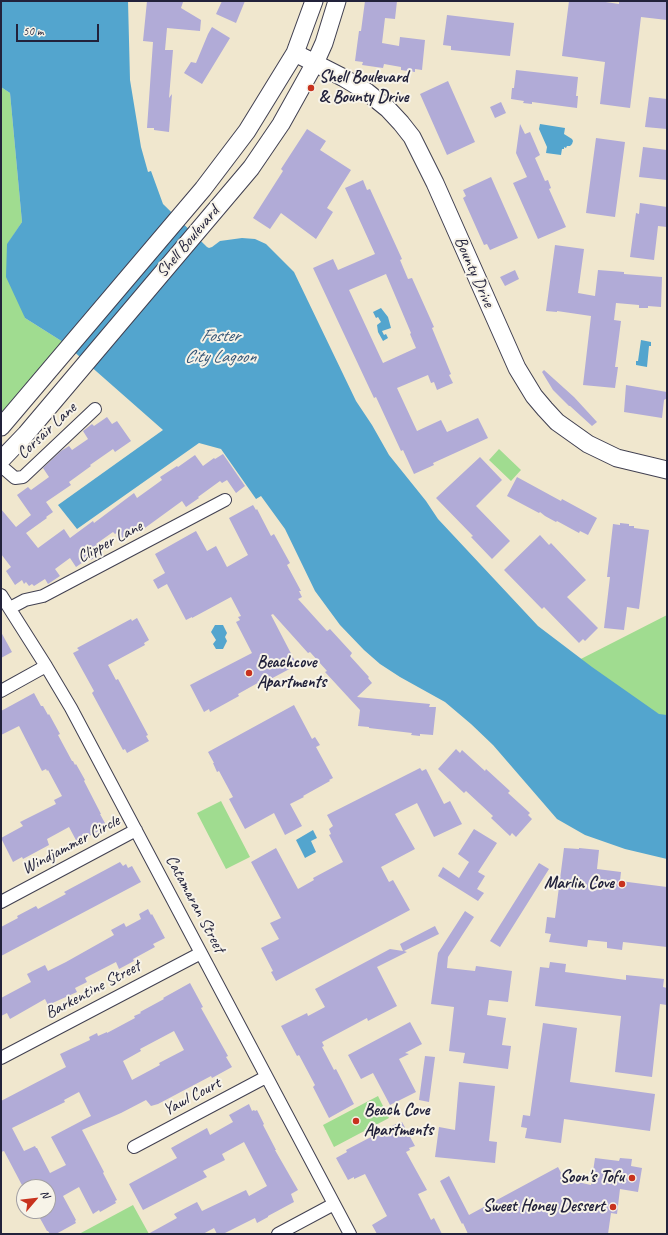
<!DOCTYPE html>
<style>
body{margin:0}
#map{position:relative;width:668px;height:1235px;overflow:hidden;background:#f0e7ce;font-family:Caveat,sans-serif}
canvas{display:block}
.frame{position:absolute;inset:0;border:2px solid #22223b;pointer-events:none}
.north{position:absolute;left:16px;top:1179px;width:40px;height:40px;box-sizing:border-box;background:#f7f3e8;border:1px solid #a29fa3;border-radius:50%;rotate:62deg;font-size:11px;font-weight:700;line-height:16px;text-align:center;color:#22223b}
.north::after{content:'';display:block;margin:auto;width:14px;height:18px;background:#c8321e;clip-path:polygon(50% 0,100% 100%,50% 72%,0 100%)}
.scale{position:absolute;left:16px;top:24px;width:83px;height:18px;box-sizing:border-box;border:2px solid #22223b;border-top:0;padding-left:5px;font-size:12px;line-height:14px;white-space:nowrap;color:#22223b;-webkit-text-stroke:3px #f7f3e8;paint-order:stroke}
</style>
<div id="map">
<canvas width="668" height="1235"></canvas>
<div class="frame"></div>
<div class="north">N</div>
<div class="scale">50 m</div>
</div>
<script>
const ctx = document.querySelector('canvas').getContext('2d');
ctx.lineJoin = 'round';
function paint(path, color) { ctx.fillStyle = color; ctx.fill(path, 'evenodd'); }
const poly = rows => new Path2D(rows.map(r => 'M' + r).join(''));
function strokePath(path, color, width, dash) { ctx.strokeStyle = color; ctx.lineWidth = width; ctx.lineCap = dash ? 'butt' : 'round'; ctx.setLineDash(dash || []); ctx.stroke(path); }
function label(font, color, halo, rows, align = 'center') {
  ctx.font = font + ' Caveat,sans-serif'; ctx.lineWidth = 4; ctx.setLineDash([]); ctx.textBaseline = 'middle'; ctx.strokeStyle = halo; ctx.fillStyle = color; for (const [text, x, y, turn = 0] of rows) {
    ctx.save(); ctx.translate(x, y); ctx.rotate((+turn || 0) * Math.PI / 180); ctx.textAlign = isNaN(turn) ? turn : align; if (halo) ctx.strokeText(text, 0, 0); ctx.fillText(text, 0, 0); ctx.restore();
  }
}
paint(poly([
 [1,87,10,93,22,222,7,245,25,318,63,342,1,417],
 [499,449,521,470,511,481,489,460],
 [667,615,667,719,571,664],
 [221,801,250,857,226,869,197,813],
 [378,1096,389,1118,334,1147,323,1125],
 [133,1205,149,1234,79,1234]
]), '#a0dc90');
paint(poly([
 [1,1,128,1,130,80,141,147,148,172,151,171,163,204,207,247,209,248,212,247,220,241,242,238,255,239,266,244,294,272,356,401,372,425,389,455,426,501,438,519,538,626,592,667,659,714,667,715,667,859,625,849,585,835,557,819,493,745,471,724,445,702,400,677,380,664,364,650,340,625,315,591,285,529,261,496,256,499,221,449,199,443,77,529,58,505,163,430,63,342,25,318,6,277,7,244,22,222,10,93,1,87],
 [540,124,565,128,564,134,572,139,573,141,572,144,570,146,567,146,566,148,564,147,564,149,562,149,561,155,546,153,547,147,539,129],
 [381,308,388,317,391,328,382,331,384,335,386,334,388,338,383,341,378,332,377,325,381,322,378,317,376,318,373,312],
 [641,340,651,342,651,346,649,346,647,367,636,365,636,361,638,361],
 [215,625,223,625,227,633,225,637,227,641,223,649,216,649,213,644,216,640,211,632],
 [313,830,317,838,311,841,316,852,305,858,296,840]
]), '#53a5ce');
paint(poly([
 [147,1,183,2,181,8,201,20,200,31,167,28,165,50,173,50,169,98,172,94,169,132,154,130,154,128,147,128,153,42,143,41],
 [222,1,245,1,236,23,216,14],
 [365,1,397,1,395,19,385,18,382,43,399,46,400,37,425,40,422,70,415,69,415,72,401,70,401,67,384,64,383,68,362,65,363,62,355,61,359,31,361,31],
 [569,1,599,1,619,4,619,1,667,1,667,20,641,17,630,108,600,104,605,62,562,56],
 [447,15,514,23,510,56,451,50,451,46,443,45],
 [212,27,230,38,202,84,184,73,191,62,196,63,208,34],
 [516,70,578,77,576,96,578,96,577,108,532,102,532,104,523,103,524,101,511,99,512,88,514,88],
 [448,81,475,142,447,155,420,94],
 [649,97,667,99,667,129,645,127],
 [501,102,506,113,495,118,490,107],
 [520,124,525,134,530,132,540,155,535,158,545,181,548,180,551,188,549,189,566,227,538,239,513,183,527,177,516,153],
 [307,129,326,141,320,150,351,170,327,208,333,212,316,239,281,213,270,229,253,218,283,171,281,169],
 [596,138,625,142,615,217,586,213],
 [643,147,667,150,667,180,639,177],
 [491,177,518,238,490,250,487,244,484,245,463,198,466,196,463,190],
 [363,180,367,190,370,189,402,259,400,260,408,279,412,278,434,327,432,328,451,374,449,375,453,383,437,390,434,382,431,383,428,375,397,388,417,431,441,420,447,432,478,418,488,438,433,463,434,465,414,474,403,450,401,451,376,397,374,398,313,268,333,259,338,270,375,254,345,188],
 [386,274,411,333,410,334,416,348,383,363,349,290],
 [640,203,667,207,667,227,658,226,654,260,630,257,636,213,639,214],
 [555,245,584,249,578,293,595,296,598,270,624,272,624,274,662,277,661,307,648,306,648,308,639,308,639,305,616,303,614,320,621,321,615,367,618,367,615,388,583,385,591,316,557,311,557,312,546,311],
 [515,270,519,279,505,286,500,277],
 [544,370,574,397,597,422,592,426,570,406,569,406,553,390,542,372],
 [626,385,667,392,667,398,664,400,662,418,624,412],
 [107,417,112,424,117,421,131,441,115,452,113,449,90,465,91,466,69,482,71,485,46,502,53,512,46,517,47,518,26,533,38,548,64,529,70,538,93,521,94,523,134,493,137,498,162,480,160,477,177,466,178,467,195,455,203,466,214,458,215,459,223,454,245,486,236,493,227,480,222,483,220,481,198,497,199,498,186,507,182,501,138,533,136,530,123,539,118,532,115,534,113,532,96,544,102,552,91,560,89,558,76,567,70,558,55,569,60,576,48,584,45,579,34,586,32,584,29,586,26,582,24,584,22,580,15,585,6,571,11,567,1,554,1,509,16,527,31,515,17,495,28,487,31,490,49,477,43,468,61,451,69,446,72,450,88,439,83,431,92,424,94,426],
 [480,457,502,480,476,506,510,541,492,559,471,537,473,536,436,498],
 [517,477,561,501,562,499,597,518,588,535,580,531,579,533,557,521,556,522,545,516,540,512,539,513,507,496],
 [253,505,256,510,257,509,271,536,274,534,290,563,287,565,301,591,299,591,302,597,298,599,327,631,330,629,352,653,350,656,369,677,368,678,372,683,357,697,430,704,429,707,436,707,433,735,420,734,420,736,411,735,412,733,369,728,369,727,358,726,360,710,325,672,327,671,310,652,308,653,273,614,271,615,297,665,265,682,263,680,238,694,239,696,210,712,209,709,204,712,190,685,252,653,236,622,240,620,238,617,241,616,231,597,192,618,192,617,186,620,167,584,158,589,153,580,165,573,155,554,196,531,207,551,216,546,227,567,248,555,229,518],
 [620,523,629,524,629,526,634,526,634,528,649,530,639,609,627,607,624,630,604,628,610,577,607,577,613,524,620,525],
 [540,535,549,545,551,543,586,580,567,597,598,628,585,641,583,639,579,643,544,607,542,609,504,570],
 [137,618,149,640,144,643,145,645,108,665,116,680,118,679,148,735,146,736,149,741,127,753,125,749,123,750,92,693,94,691,73,653,79,650,77,648,131,619,132,621],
 [1,632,12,652,1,658],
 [34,693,41,706,43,706,48,715,49,714,60,734,58,735,72,761,73,761,75,765,76,764,85,780,84,781,101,814,100,814,106,825,98,830,99,831,77,842,69,827,47,839,49,845,23,859,22,857,13,862,1,838,23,826,20,822,56,804,54,800,62,796,48,770,47,771,46,769,42,771,19,726,1,735,1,711],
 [294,705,312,739,315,737,320,745,316,747,333,778,329,780,330,781,303,796,304,797,290,804,302,826,285,835,274,813,245,829,229,799,233,797,219,771,217,772,213,763,214,763,208,752],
 [456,749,460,753,462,750,485,771,486,769,510,791,508,793,530,813,528,815,532,819,516,837,512,833,510,836,491,818,493,816,466,791,464,793,438,769],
 [420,768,422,771,426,769,444,804,450,801,462,824,434,837,417,803,395,814,415,849,381,867,389,882,393,880,410,910,276,981,271,972,273,971,261,948,279,939,270,923,281,918,251,862,276,848,298,889,314,880,313,878,343,862,329,835,331,834,329,829,333,826,327,815],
 [474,829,497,843,478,872,485,876,477,889,484,893,478,901,438,876,443,867,459,878,469,862,458,854],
 [564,848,579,849,579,848,599,850,597,869,621,872,620,881,667,887,667,947,623,942,622,950,607,948,607,942,588,940,587,947,549,942,551,934,545,933,547,917,555,918],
 [120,862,123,866,126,864,128,868,132,866,141,882,1,956,1,927,18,918,17,916,36,906,38,909,66,894,64,892],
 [539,863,549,869,500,947,490,941],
 [148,909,151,915,152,914,165,938,153,944,155,947,133,959,134,961,119,969,116,962,85,978,87,982,75,988,77,992,48,1005,45,999,10,1019,7,1013,1,1016,1,998,31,982,27,974,45,965,48,971,66,962,114,935,111,930,124,923,126,927,141,919,139,914],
 [465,911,474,917,448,957,447,968,475,971,476,966,512,971,508,1002,489,1000,487,1015,506,1018,502,1045,511,1046,508,1069,463,1063,465,1053,449,1051,454,1007,431,1004,438,953],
 [435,926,439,934,404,951,407,952,377,967,397,1006,368,1021,367,1018,322,1042,324,1046,322,1047,334,1070,336,1069,354,1104,329,1118,313,1087,315,1085,299,1055,297,1056,281,1026,307,1013,308,1016,325,1007,315,989,390,949,403,951,400,944],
 [550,962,566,964,565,972,626,980,626,975,664,979,663,987,667,988,667,1005,660,1004,652,1077,615,1072,621,1016,535,1006,540,967,549,968],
 [190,983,203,1007,201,1008,228,1056,226,1057,232,1067,212,1078,211,1076,158,1104,151,1106,146,1100,121,1113,82,1130,104,1172,103,1173,117,1200,115,1201,116,1203,100,1212,99,1210,93,1214,79,1187,63,1196,76,1220,75,1221,76,1223,56,1234,50,1234,48,1231,47,1231,36,1211,48,1211,48,1187,24,1187,24,1189,4,1151,1,1152,1,1101,66,1067,60,1054,90,1040,89,1037,97,1033,98,1036,107,1032,107,1033,135,1018,134,1016,141,1013,140,1012,164,999,163,998],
 [174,1031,184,1050,159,1063,160,1065,132,1080,123,1061,141,1051,140,1049],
 [79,1092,91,1116,51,1137,66,1165,50,1173,37,1148,36,1148,35,1146,24,1151,12,1128,65,1102,64,1100],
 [410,1022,422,1044,405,1053,409,1054,399,1059,416,1092,390,1105,373,1073,361,1079,348,1055],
 [543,1023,577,1028,570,1082,655,1094,650,1131,564,1119,561,1143,525,1138,527,1128,521,1127,523,1115,530,1116],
 [425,1056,435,1057,429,1102,419,1100],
 [459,1082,495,1086,489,1141,497,1142,495,1163,435,1157,439,1127,455,1130],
 [249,1104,252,1111,254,1110,255,1111,257,1110,264,1124,263,1125,276,1150,275,1150,298,1190,291,1194,294,1202,268,1216,268,1217,257,1223,255,1218,223,1234,217,1234,214,1228,203,1234,148,1234,177,1218,174,1214,197,1202,202,1211,246,1190,249,1196,267,1186,244,1142,222,1154,225,1160,203,1171,207,1177,143,1210,129,1184,177,1158,171,1148,207,1128,210,1135,233,1122,229,1115],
 [402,1122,415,1146,409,1148,410,1150,406,1152,427,1190,418,1194,431,1220,434,1218,442,1234,377,1234,372,1225,387,1216,365,1174,354,1179,354,1177,348,1180,336,1158,347,1152,346,1150,396,1124,397,1125],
 [595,1158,619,1161,620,1158,632,1159,631,1166,642,1168,638,1192,620,1189,617,1214,611,1213,608,1234,468,1234,463,1223,462,1224,440,1181,449,1176,469,1215,558,1167,567,1184,573,1181,591,1185]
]), '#b1abd7');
const street = poly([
 [1,466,15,478,23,477,95,409],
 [1,595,46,666,71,708,350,1234],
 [10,608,25,600,43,596,225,500],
 [1,691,46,666],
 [1,902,136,830],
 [1,1058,201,953],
 [134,1147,266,1077],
 [278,1234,334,1204]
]);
const secondary = poly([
 [295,53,344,78,367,92,388,109,401,123,412,137,435,183,517,368,534,396,545,409,557,422,588,444,617,458,667,470],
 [1,427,203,189,247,131,295,53,314,1],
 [1,460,26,434,251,168,281,124,315,63,324,43,337,1]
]);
strokePath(street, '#414051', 14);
strokePath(secondary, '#414051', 19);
strokePath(street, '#fff', 12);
strokePath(secondary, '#fff', 17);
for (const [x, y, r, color] of [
 [311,88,4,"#c8321e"],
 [249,673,4,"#c8321e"],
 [622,884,4,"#c8321e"],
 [356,1121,4,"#c8321e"],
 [632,1178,4,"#c8321e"],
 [613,1207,4,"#c8321e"]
]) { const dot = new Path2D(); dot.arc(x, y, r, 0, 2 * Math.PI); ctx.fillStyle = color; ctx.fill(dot); strokePath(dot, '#f7f3e8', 1.5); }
label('bold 17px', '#22223b', '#f7f3e8', [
 ["Shell Boulevard",319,78],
 ["& Bounty Drive",319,98],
 ["Beachcove",257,663],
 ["Apartments",257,683],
 ["Marlin Cove",614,884,"right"],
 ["Beach Cove",364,1111],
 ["Apartments",364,1131],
 ["Soon's Tofu",624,1178,"right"],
 ["Sweet Honey Dessert",605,1207,"right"]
], 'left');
label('17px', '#22223b', '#f7f3e8', [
 ["Shell Boulevard",188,242,-50],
 ["Bounty Drive",474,272,66],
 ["Corsair Lane",47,431,-43],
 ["Clipper Lane",110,542,-28],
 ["Windjammer Circle",71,845,-28],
 ["Catamaran Street",195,904,62],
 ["Barkentine Street",93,990,-28],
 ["Yawl Court",192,1097,-28]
]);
label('italic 18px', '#365676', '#f7f3e8', [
 ["Foster",220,336],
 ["City Lagoon",220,357]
]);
</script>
